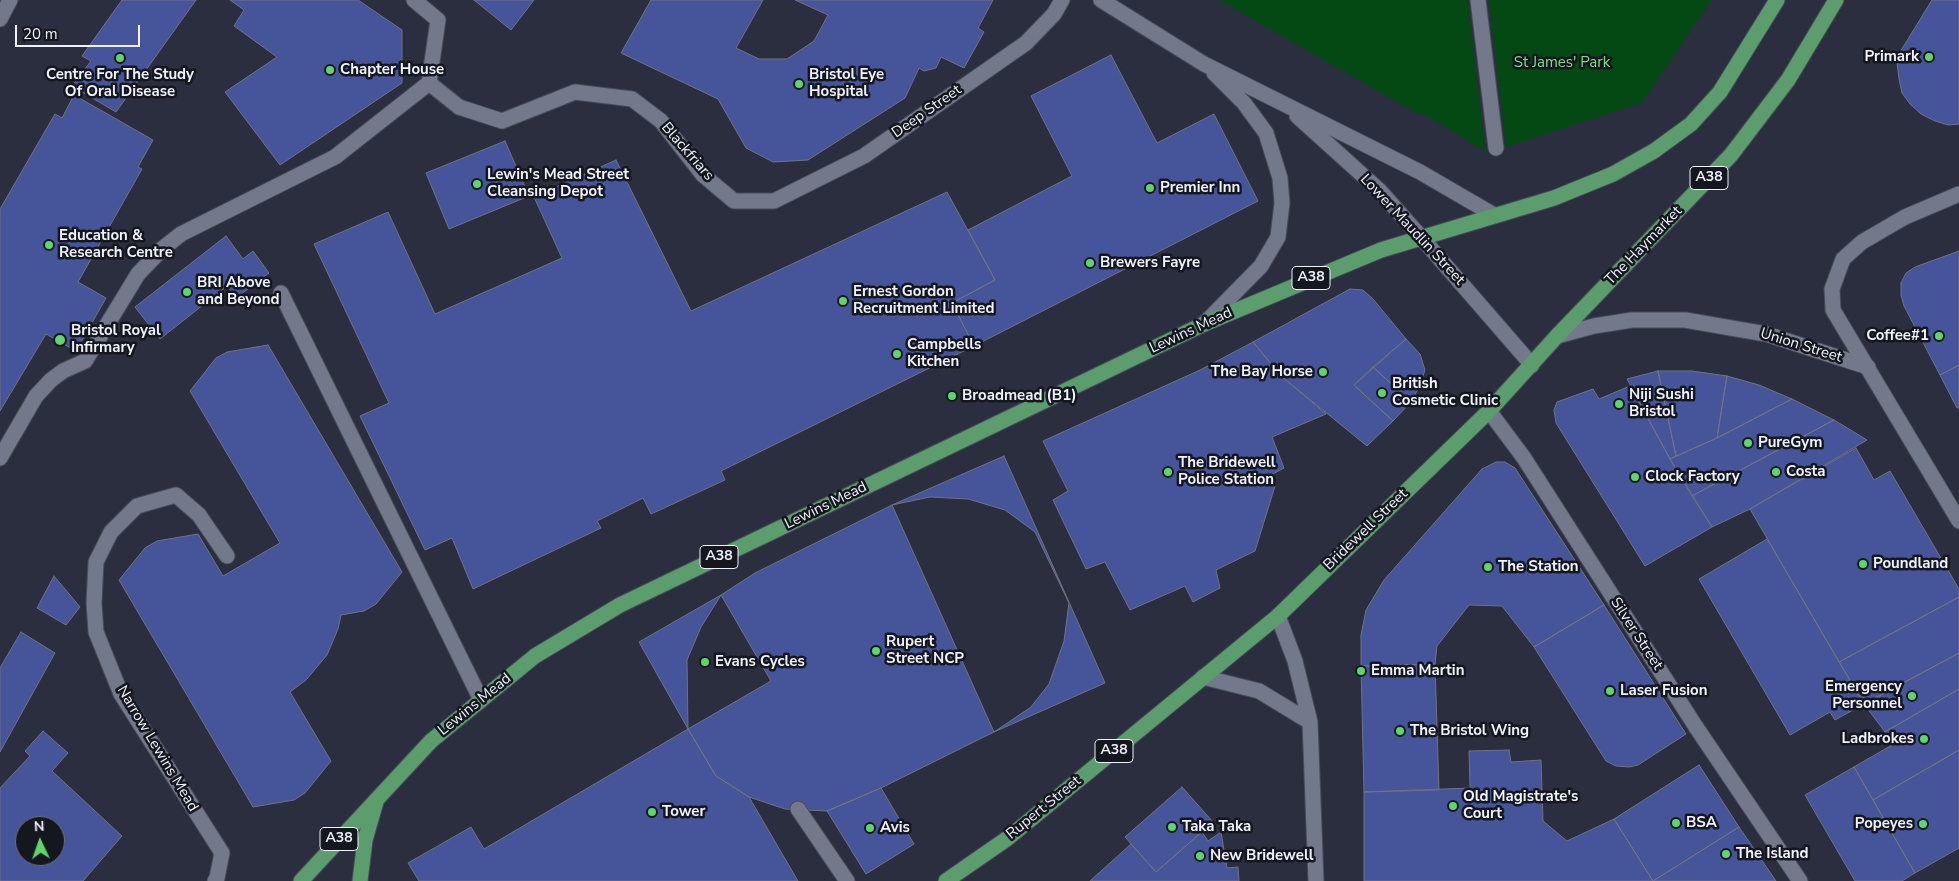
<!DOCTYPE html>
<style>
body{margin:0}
#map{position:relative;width:1959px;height:881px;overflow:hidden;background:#2a2e3e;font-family:"Nunito Sans",sans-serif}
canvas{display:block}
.north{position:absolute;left:15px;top:816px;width:50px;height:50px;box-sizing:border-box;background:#15171e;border:1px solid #6c6f77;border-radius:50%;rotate:357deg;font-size:14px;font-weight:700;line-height:20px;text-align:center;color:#eff2fc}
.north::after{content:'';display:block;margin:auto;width:18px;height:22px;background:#5fd56b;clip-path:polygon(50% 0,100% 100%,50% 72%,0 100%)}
.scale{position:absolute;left:15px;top:25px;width:125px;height:22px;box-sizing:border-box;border:2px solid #eff2fc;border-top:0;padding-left:6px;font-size:15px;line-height:18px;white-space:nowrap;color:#eff2fc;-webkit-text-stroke:4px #15171e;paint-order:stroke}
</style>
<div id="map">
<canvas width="1959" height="881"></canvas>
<div class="north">N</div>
<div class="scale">20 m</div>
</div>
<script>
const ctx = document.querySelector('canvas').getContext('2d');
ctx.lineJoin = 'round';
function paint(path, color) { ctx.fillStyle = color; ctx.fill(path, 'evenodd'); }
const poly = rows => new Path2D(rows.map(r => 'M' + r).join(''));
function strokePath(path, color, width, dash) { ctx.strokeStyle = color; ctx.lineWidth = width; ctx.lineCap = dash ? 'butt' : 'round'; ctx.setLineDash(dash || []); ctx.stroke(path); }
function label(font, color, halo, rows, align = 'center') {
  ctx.font = font + ' "Nunito Sans",sans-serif'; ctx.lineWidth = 5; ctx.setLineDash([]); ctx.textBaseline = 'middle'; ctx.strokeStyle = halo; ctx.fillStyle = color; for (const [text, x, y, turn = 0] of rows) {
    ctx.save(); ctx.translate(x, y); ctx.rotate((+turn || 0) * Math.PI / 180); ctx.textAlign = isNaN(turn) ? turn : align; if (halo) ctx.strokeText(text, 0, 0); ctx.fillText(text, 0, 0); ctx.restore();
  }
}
paint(poly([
 [1219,0,1468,0,1485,151,1421,113,1418,114],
 [1489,0,1712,0,1642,103,1506,147]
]), '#044913');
const building = poly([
 [122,0,196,0,116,112,72,86,91,61,82,56,122,0],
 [230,0,358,0,402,30,402,83,280,165,225,92,277,57,234,26,244,10,230,0],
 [474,0,534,0,511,30,474,0],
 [651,0,763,0,736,48,759,59,787,59,814,41,828,15,795,0,993,0,978,28,984,32,964,68,941,57,936,68,924,71,919,68,905,98,808,160,773,162,746,148,718,99,621,53,651,0],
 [1932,0,1959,0,1959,124,1948,125,1935,121,1921,114,1910,104,1902,93,1899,79,1897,63,1900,52,1932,0],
 [1111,55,1157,143,1214,114,1258,201,974,346,952,303,995,280,968,230,1072,176,1031,96,1111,55],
 [74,95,153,140,138,167,142,169,78,282,106,298,76,351,46,334,0,411,0,209,55,114,62,118,74,95],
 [505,141,529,196,449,229,426,173,505,141],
 [616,160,691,311,947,192,995,280,952,303,974,346,721,471,725,480,651,514,643,498,597,521,601,528,473,589,452,538,425,550,360,416,389,403,314,244,388,212,435,314,562,258,534,197,616,160],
 [226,236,243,259,253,251,269,273,236,298,227,286,160,339,135,307,226,236],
 [1959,251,1959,365,1940,375,1904,306,1901,295,1901,283,1906,273,1915,267,1959,251],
 [1350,289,1363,290,1373,299,1406,339,1354,385,1393,421,1367,446,1281,376,1253,342,1350,289],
 [1406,339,1420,354,1425,370,1419,387,1411,402,1373,367,1406,339],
 [1253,342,1281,376,1326,414,1272,437,1284,468,1269,476,1275,486,1255,551,1216,570,1220,588,1193,602,1185,586,1130,610,1105,562,1086,569,1053,500,1068,491,1043,441,1200,370,1253,342],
 [268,345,402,572,376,604,364,611,341,615,338,629,327,655,306,680,290,692,331,761,305,793,294,800,253,807,119,580,145,548,157,541,198,534,223,576,280,543,190,391,216,358,227,352,268,345],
 [1959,365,1959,408,1957,408,1940,375,1959,365],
 [1373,367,1411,402,1393,421,1354,385,1373,367],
 [1658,371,1692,371,1727,376,1717,438,1676,456,1658,371],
 [1658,371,1676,456,1670,459,1627,379,1658,371],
 [1727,376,1759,385,1792,399,1717,438,1727,376],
 [1630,386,1670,459,1712,527,1645,566,1556,423,1554,410,1557,402,1593,389,1599,399,1630,386],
 [1792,399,1834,420,1692,496,1670,459,1717,438,1792,399],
 [1834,420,1867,440,1750,509,1712,527,1692,496,1834,420],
 [1856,448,1874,480,1890,471,1959,589,1959,597,1839,662,1750,509,1856,448],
 [1004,456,1105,683,994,732,892,505,1004,456],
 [1496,462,1505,462,1515,468,1604,605,1534,647,1502,606,1469,605,1437,646,1435,664,1361,666,1361,635,1366,610,1384,580,1482,469,1496,462],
 [930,497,968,499,1005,510,1035,532,1069,603,1064,641,1049,684,1031,707,994,732,881,788,827,811,785,809,749,797,716,776,688,729,687,660,701,627,721,595,755,573,892,505,930,497],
 [1767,539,1864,704,1835,720,1830,712,1790,735,1699,579,1767,539],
 [54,576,80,607,66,625,37,608,54,576],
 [721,595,771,681,688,729,639,642,721,595],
 [1959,597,1959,653,1864,704,1839,662,1959,597],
 [1604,605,1686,734,1638,765,1629,767,1616,766,1606,761,1534,647,1604,605],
 [21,632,55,653,0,752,0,668,21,632],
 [1959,653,1959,689,1885,732,1864,704,1959,653],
 [1435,664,1439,790,1364,792,1361,666,1435,664],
 [1959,689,1959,750,1873,800,1854,767,1892,745,1885,732,1959,689],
 [688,729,716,776,749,797,798,881,419,881,408,863,471,827,484,849,688,729],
 [43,731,68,753,52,771,122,836,83,881,0,881,0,788,30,756,25,751,43,731],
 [25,826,55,826,55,856,25,856,25,826],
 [1509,750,1511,762,1541,760,1543,821,1567,841,1614,819,1653,881,1364,881,1364,792,1470,788,1469,751,1509,750],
 [1959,750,1959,848,1915,873,1873,800,1959,750],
 [1699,765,1739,827,1653,881,1614,819,1699,765],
 [1854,767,1915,873,1902,881,1855,881,1805,795,1854,767],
 [1182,787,1213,822,1156,872,1125,837,1182,787],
 [881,788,914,844,866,874,827,811,881,788],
 [1739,827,1776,881,1653,881,1739,827],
 [1202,832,1208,841,1221,832,1227,868,1238,867,1239,881,1090,881,1131,844,1156,872,1202,832]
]);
paint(building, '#46559a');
strokePath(building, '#6e7385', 1);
const lane = poly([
 [414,0,438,20,429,83],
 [1420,236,1532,365],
 [281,293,481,700],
 [1557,336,1594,326,1632,320,1685,320,1766,334,1868,367],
 [0,458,36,396,51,380,63,371,85,361,138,274,162,249,181,234,335,157,429,83,459,107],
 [798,809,847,881],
 [215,881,217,878,222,853,121,694,96,632,94,603,96,562,111,532,137,506,176,495,199,515,227,556]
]);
const street = poly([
 [1478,0,1496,148],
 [459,107,502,121,575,92,632,99,661,121,703,175,734,201,774,201,864,156,1026,43,1054,14,1062,0],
 [1959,194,1905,217,1862,242,1843,259,1832,289,1833,310,1959,521],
 [1489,411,1524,458,1696,727,1800,881],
 [1278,616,1295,661,1310,722,1316,881],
 [1203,677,1259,691,1310,722]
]);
const secondary = poly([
 [1101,0,1204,64,1420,172,1494,215],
 [0,19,10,0],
 [1297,116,1379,190,1420,236],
 [1204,324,1261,266,1278,237,1282,203,1280,178,1266,133,1244,103,1214,73]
]);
const primary = poly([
 [301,881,431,741,535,656,620,605,1204,324,1381,250,1554,198,1613,174,1654,151,1691,124,1720,92,1777,0],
 [360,881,365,840,376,802],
 [946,881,1008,838,1278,616,1489,411,1557,336,1731,155,1788,80,1836,0]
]);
strokePath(lane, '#484b59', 17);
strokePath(street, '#484b59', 17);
strokePath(secondary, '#484b59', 17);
strokePath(primary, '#484b59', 17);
strokePath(lane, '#73788b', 15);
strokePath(street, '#73788b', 15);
strokePath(secondary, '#73788b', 15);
strokePath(primary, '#5c9d6d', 15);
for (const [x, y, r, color] of [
 [1929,57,5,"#5fd56b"],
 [120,58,5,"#5fd56b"],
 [330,70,5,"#5fd56b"],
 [799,84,5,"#5fd56b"],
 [477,184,5,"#5fd56b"],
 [1150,188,5,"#5fd56b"],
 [49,245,5,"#5fd56b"],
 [1090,263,5,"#5fd56b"],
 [187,292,5,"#5fd56b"],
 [843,301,5,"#5fd56b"],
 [1939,336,5,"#5fd56b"],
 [60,340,6,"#5fd56b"],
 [897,354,5,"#5fd56b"],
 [1323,372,5,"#5fd56b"],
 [1382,393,5,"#5fd56b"],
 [952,396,5,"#5fd56b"],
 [1619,404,5,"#5fd56b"],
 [1748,443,5,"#5fd56b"],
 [1168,472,5,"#5fd56b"],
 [1776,472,5,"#5fd56b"],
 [1635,477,5,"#5fd56b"],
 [1863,564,5,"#5fd56b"],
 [1488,567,5,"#5fd56b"],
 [876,651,5,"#5fd56b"],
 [705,662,5,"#5fd56b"],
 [1361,671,5,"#5fd56b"],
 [1610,691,5,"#5fd56b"],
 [1912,696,5,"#5fd56b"],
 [1400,731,5,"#5fd56b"],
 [1924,739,5,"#5fd56b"],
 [1453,806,5,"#5fd56b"],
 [652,812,5,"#5fd56b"],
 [1676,823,5,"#5fd56b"],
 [1923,824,5,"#5fd56b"],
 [1172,827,5,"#5fd56b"],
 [870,828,5,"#5fd56b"],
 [1726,854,5,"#5fd56b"],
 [1200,856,5,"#5fd56b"]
]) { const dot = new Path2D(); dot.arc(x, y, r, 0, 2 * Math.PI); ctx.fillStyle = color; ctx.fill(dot); strokePath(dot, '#15171e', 2); }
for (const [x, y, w] of [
 [1709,178,38],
 [1311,278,38],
 [719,557,38],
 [1114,751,38],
 [339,839,38]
]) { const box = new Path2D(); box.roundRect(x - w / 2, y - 11.5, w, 23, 4); ctx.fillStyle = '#15171e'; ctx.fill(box); strokePath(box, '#eff2fc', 1); }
label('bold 14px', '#eff2fc', null, [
 ["A38",1709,178],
 ["A38",1311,278],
 ["A38",719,557],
 ["A38",1114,751],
 ["A38",339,839]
]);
label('bold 15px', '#eff2fc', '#15171e', [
 ["Primark",1919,57,"right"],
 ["Chapter House",340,70],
 ["Centre For The Study",120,75,"center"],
 ["Of Oral Disease",120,92,"center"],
 ["Bristol Eye",809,75],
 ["Hospital",809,92],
 ["Lewin's Mead Street",487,175],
 ["Cleansing Depot",487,192],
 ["Premier Inn",1160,188],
 ["Education &",59,236],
 ["Research Centre",59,253],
 ["Brewers Fayre",1100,263],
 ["BRI Above",197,283],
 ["and Beyond",197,300],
 ["Ernest Gordon",853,292],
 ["Recruitment Limited",853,309],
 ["Bristol Royal",71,331],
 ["Infirmary",71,348],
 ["Coffee#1",1929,336,"right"],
 ["Campbells",907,345],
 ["Kitchen",907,362],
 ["The Bay Horse",1313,372,"right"],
 ["British",1392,384],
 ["Cosmetic Clinic",1392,401],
 ["Niji Sushi",1629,395],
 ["Bristol",1629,412],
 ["Broadmead (B1)",962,396],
 ["PureGym",1758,443],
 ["The Bridewell",1178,463],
 ["Police Station",1178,480],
 ["Costa",1786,472],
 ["Clock Factory",1645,477],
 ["Poundland",1873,564],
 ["The Station",1498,567],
 ["Rupert",886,642],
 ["Street NCP",886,659],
 ["Evans Cycles",715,662],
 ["Emma Martin",1371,671],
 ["Emergency",1902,687,"right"],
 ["Personnel",1902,704,"right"],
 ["Laser Fusion",1620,691],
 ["The Bristol Wing",1410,731],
 ["Ladbrokes",1914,739,"right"],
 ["Old Magistrate's",1463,797],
 ["Court",1463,814],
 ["Tower",662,812],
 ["BSA",1686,823],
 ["Popeyes",1913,824,"right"],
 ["Taka Taka",1182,827],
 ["Avis",880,828],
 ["The Island",1736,854],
 ["New Bridewell",1210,856]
], 'left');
label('15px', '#83db88', '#15171e', [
 ["St James' Park",1562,63]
]);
label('15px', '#eff2fc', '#15171e', [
 ["Deep Street",927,112,-35],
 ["Blackfriars",687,152,49],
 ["Lower Maudlin Street",1412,230,47],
 ["The Haymarket",1644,246,-46],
 ["Lewins Mead",1191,331,-25],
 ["Union Street",1801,346,17],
 ["Lewins Mead",826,506,-26],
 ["Bridewell Street",1366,530,-44],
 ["Silver Street",1636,634,57],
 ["Lewins Mead",475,705,-39],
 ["Narrow Lewins Mead",157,749,59],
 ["Rupert Street",1044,808,-39]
]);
</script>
